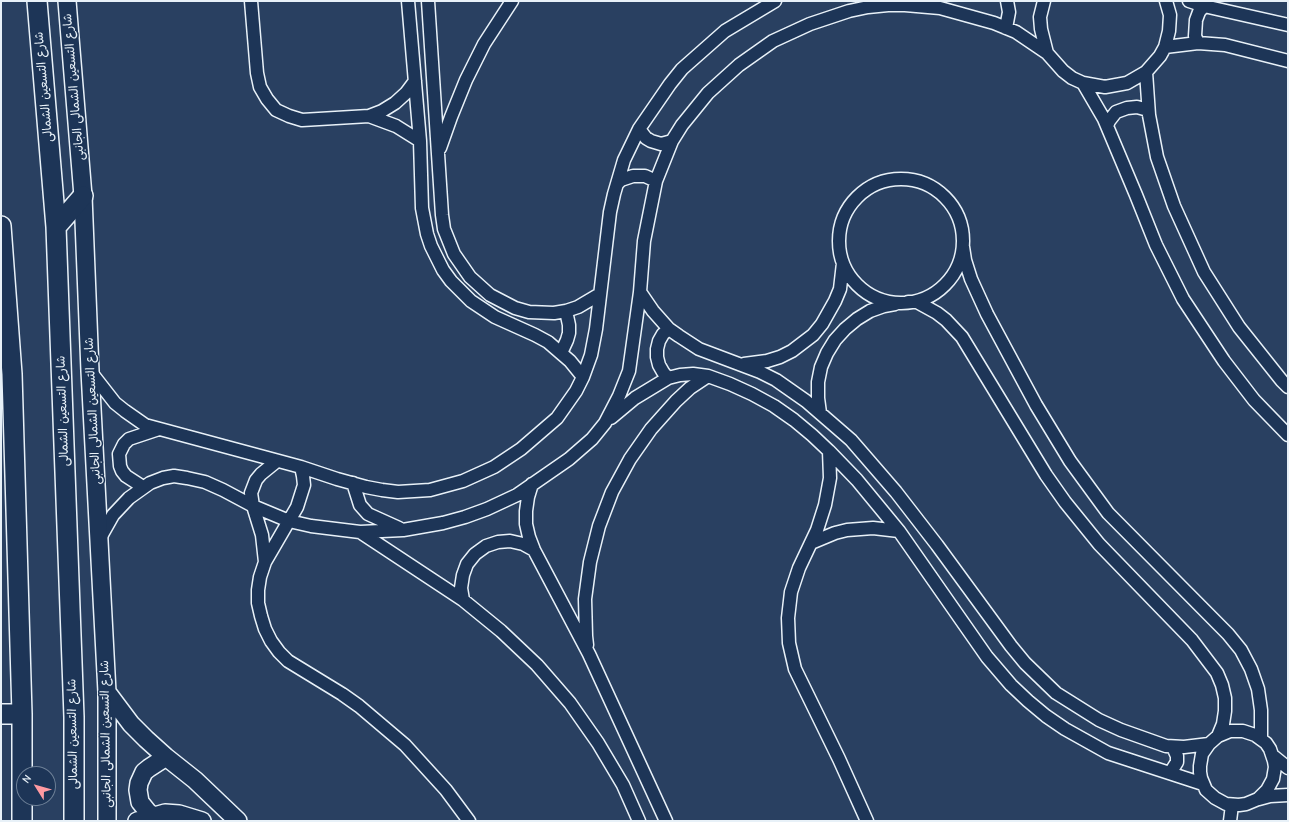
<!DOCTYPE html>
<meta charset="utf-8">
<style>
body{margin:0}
#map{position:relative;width:1289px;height:822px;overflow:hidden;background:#294061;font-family:"Comic Neue",sans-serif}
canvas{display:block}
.frame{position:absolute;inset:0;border:2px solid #e8f1f8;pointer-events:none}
.north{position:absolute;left:16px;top:766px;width:40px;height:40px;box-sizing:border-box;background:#1d3557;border:1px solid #6e8097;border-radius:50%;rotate:307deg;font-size:11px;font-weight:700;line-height:16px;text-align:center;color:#e8f1f8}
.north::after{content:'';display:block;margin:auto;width:14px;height:18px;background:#ff9aa2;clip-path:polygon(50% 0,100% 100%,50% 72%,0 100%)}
</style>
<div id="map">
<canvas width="1289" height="822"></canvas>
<div class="frame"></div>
<div class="north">N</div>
</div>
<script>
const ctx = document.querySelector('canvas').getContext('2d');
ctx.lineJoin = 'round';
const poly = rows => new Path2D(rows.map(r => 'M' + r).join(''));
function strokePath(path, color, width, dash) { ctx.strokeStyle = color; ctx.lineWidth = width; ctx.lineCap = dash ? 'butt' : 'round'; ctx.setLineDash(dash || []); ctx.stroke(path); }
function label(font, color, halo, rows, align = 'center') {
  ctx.font = font + ' "Comic Neue","Playpen Sans Arabic",sans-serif'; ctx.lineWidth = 3; ctx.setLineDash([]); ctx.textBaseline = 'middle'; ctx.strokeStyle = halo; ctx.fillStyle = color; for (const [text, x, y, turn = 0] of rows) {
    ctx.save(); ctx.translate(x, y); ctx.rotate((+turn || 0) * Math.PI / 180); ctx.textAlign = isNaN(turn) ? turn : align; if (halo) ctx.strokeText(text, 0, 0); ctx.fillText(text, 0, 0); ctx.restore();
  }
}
const street = poly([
 [251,1,257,73,260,87,267,99,276,110,289,116,302,120,369,116,382,111,395,103,406,93,415,81],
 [408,1,420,141,422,208,427,234,431,246,443,270,451,281,471,301,495,317,535,335,548,342,570,361,583,377],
 [428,1,442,215,444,229,454,254,470,277,490,295,515,308,529,312,554,313,566,311,578,307,600,294],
 [1044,1,1040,17,1041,29,1047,53,1063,71,1072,78,1083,83,1105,87,1127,83,1146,72,1160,56,1165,47,1169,31,1170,15,1166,1],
 [1189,1,1204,6,1288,25],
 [1006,28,1009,12,1007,1],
 [1198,43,1195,36,1196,20,1199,12,1204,6],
 [1165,47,1198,43,1225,45,1288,61],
 [1146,72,1149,115,1157,157,1174,206,1204,272,1239,327,1282,381,1288,387],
 [1083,83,1104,119,1136,195,1156,245,1183,299,1224,361,1254,400,1288,435],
 [369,116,396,126,420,141],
 [1107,126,1109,121,1116,112,1127,108,1137,107,1148,110],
 [639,129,646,138,651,141,661,144,672,141],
 [440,148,451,117,466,80,484,44,512,1],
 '839 241a62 62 0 1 1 124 0a62 62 0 1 1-124 0Z',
 [617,184,621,180,633,176,645,176,656,181],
 [963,247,965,260,971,279,987,314,1036,405,1070,461,1108,513,1228,634,1241,650,1251,669,1258,689,1261,710,1261,739],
 [640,292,653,311,669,329,679,336,699,349,760,372,776,380,806,401,851,440,896,492,937,545,1011,646,1025,663,1056,693,1099,720,1121,730,1166,746,1184,747,1209,744,1218,736,1230,731,1243,731,1255,735,1266,743,1270,749,1274,761,1275,767,1273,779,1267,790,1258,799,1246,804,1239,805,1226,804,1215,798,1206,790,1201,778,1200,772,1200,766,1202,754,1209,744],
 [908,302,917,302,937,313,946,320,962,337,1046,475,1065,502,1099,544,1192,640,1217,673,1222,685,1225,698,1225,711,1223,724,1218,736],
 [561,353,567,340,569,333,569,325,566,311],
 [744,364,767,361,780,357,792,351,813,335,822,324,835,301,840,289,843,263],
 [90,371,115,403,125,411,145,425,301,467,337,479,366,487,382,490,398,492,430,490,463,481,494,467,521,449,557,418,576,391,583,377,591,355,596,329,610,212,614,194,624,160,639,129,670,84,682,69,725,31,775,1],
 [668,378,663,372,659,365,657,357,657,349,659,341,663,334,669,329],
 [820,413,818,398,818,382,821,367,827,353,835,340,845,329,857,319,870,311,884,306,895,304],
 [611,418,635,398,668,378,680,375,693,374,708,376,730,384,752,394,774,406,794,420,812,435,829,451,857,480,899,531,987,657,1011,685,1028,701,1046,716,1065,729,1108,753,1203,784],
 [829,451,830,478,825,505,817,530,799,568,791,592,788,618,789,643,795,669,839,759,867,821],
 [301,467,303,476,304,485,297,507,265,562,260,577,258,590,258,603,261,616,265,629,271,641,279,652,288,661,342,694,359,706,405,745,446,790,469,821],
 [353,483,360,505,368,514,399,528],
 [532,484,528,497,526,511,526,524,529,537,534,550,589,654,666,821],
 [143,487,126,476,122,471,120,466,119,454,124,444,129,439,159,429],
 [360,532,463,600,501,631,537,665,570,703,598,743,623,785,639,821],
 [100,538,113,515,129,498,150,483,163,478,174,476,187,478,205,482,223,490,253,506,289,521,311,526,360,532,403,530,443,523,465,517,487,509,517,495,569,459,592,439,605,423,619,396,629,371,640,292,644,241,656,181,672,141,682,125,708,93,739,65,773,41,810,24,849,11,868,7,888,5,905,5,940,8,994,23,1016,32,1047,53],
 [811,543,835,533,847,530,873,528,899,531],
 [265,562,262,535,253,506,251,493,256,480,261,474,277,461],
 [463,600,461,588,463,575,467,564,475,554,486,546,498,542,510,541,523,544,534,550],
 [587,645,586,636,585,599,590,562,599,526,612,492,630,459,651,429,676,401,690,388,708,376],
 [1272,755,1288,768],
 [1168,772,1172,770,1177,762,1177,756,1173,747],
 [1259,799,1270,796,1288,795],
 [1230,821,1232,805]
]);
const secondary = poly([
 [67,1,83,196,90,371,107,692,107,821],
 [107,692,131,724,146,739,166,757,195,780,238,821],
 [153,816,148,812,140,802,138,790,139,783,144,772,149,768,166,757],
 [137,821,165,813,179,814,202,821]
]);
const primary = poly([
 [37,1,56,227,74,717,74,821],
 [1,226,12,374,22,714,22,821],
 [56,227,83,196],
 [1,714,22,714]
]);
strokePath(street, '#e8f1f8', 15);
strokePath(secondary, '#e8f1f8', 20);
strokePath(primary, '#e8f1f8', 22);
strokePath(street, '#1d3557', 12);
strokePath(secondary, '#1d3557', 17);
strokePath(primary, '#1d3557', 19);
label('12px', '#e8f1f8', '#1d3557', [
 ["شارع التسعين الشمالى",44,87,-95],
 ["شارع التسعين الشمالى الجانبى",74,87,-95],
 ["شارع التسعين الشمالى",63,411,-92],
 ["شارع التسعين الشمالى الجانبى",93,411,-93],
 ["شارع التسعين الشمالى",73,734,-91],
 ["شارع التسعين الشمالى الجانبى",106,734,-91]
]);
</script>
